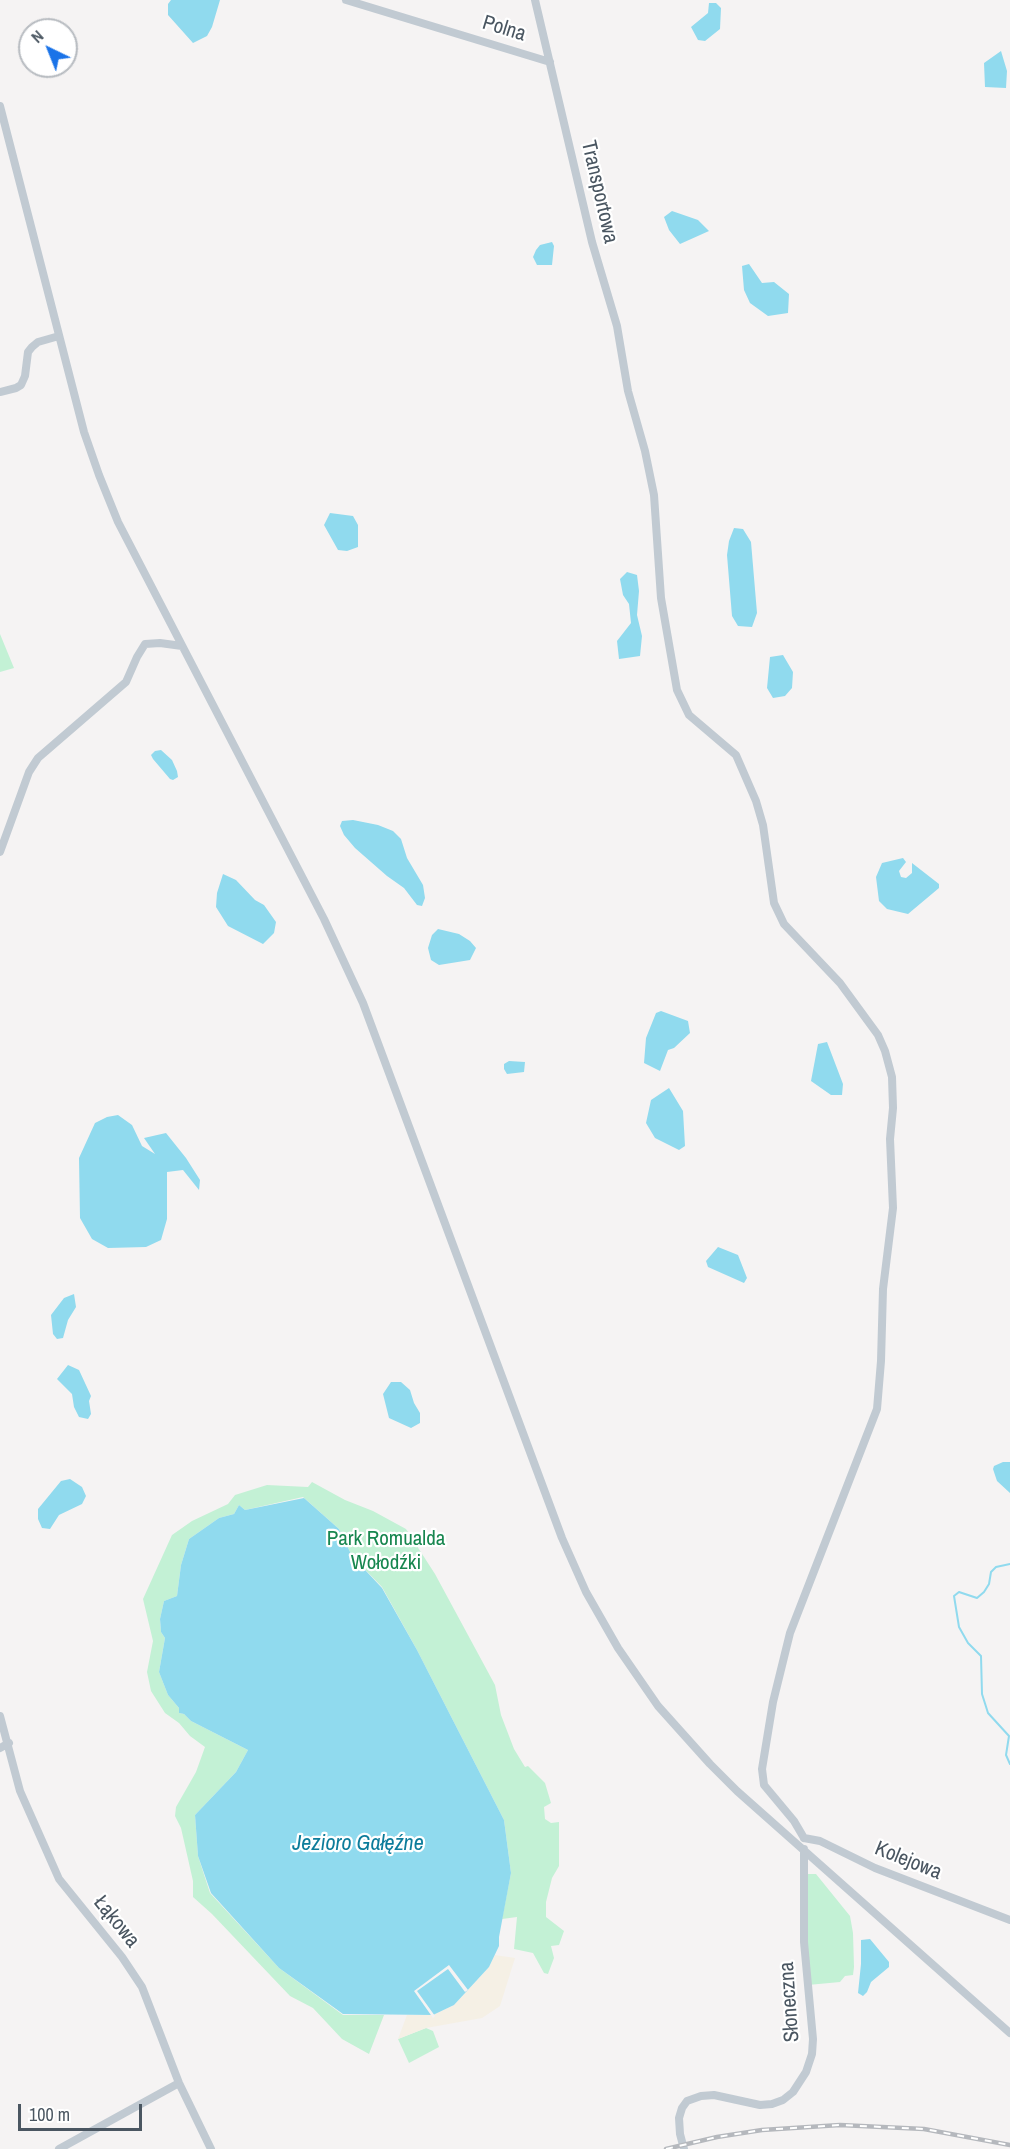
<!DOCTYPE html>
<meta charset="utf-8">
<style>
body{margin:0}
#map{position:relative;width:1010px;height:2149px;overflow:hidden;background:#f5f3f3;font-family:"Archivo Narrow",sans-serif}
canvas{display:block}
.north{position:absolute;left:18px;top:18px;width:60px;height:60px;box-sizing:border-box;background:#fff;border:2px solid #b7bbc0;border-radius:50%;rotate:317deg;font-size:16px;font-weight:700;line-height:24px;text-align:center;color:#4a5661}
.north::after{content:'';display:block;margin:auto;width:21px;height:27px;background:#1a73e8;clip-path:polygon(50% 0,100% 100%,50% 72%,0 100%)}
.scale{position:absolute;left:18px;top:2104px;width:124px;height:27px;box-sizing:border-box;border:3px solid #4a5661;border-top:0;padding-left:8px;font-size:18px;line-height:21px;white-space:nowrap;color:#4a5661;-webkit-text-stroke:4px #fff;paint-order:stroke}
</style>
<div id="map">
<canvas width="1010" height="2149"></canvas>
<div class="north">N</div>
<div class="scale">100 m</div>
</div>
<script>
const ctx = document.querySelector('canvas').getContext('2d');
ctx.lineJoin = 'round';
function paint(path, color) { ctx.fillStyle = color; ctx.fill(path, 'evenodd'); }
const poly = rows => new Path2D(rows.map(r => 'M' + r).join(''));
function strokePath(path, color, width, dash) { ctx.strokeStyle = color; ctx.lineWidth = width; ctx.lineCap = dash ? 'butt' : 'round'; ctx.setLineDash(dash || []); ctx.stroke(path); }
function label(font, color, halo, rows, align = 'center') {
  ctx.font = font + ' "Archivo Narrow",sans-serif'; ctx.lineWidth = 4.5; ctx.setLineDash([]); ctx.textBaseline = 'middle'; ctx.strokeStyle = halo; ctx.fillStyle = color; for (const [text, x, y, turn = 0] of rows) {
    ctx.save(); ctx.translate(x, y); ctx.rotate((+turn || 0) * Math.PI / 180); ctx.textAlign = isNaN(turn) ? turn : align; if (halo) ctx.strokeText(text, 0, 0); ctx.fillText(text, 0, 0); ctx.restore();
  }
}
paint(poly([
 [0,634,14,668,0,672],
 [312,1482,345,1500,373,1511,406,1529,435,1574,495,1685,501,1715,514,1749,525,1767,528,1766,545,1783,551,1803,544,1807,545,1819,551,1823,559,1822,559,1866,552,1878,546,1902,546,1917,564,1931,559,1945,551,1946,554,1958,548,1974,544,1973,533,1953,514,1949,517,1917,502,1919,511,1873,504,1820,417,1650,382,1587,352,1556,339,1529,303,1497,245,1510,239,1505,234,1514,219,1518,189,1539,181,1565,177,1596,164,1601,160,1619,161,1632,165,1638,159,1672,168,1695,179,1708,179,1713,184,1714,191,1721,248,1750,236,1772,195,1815,198,1856,210,1893,279,1968,343,2015,384,2015,369,2054,342,2039,313,2008,290,1996,212,1914,193,1897,193,1881,181,1828,175,1816,176,1807,196,1772,205,1747,190,1736,179,1723,165,1713,151,1691,147,1672,153,1641,143,1599,172,1535,192,1521,228,1504,235,1495,267,1485,308,1487],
 [804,1874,816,1874,850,1916,853,1933,854,1967,853,1975,845,1976,840,1982,808,1985],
 [426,2028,433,2031,439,2047,409,2063,398,2039]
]), '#c3f1d5');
paint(poly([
 [495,1955,515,1958,500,2006,482,2018,426,2028,398,2039,407,2015,433,2015,454,2005,489,1967]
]), '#f5f0e5');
paint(poly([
 [171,0,220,0,212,27,207,36,193,43,168,15,168,4],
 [709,3,716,3,721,8,720,29,705,41,698,40,691,27,708,13],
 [1001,51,1007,71,1006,88,985,87,984,63],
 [672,211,698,220,709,231,680,244,669,230,664,217],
 [552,242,554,246,552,265,537,265,533,257,536,250,540,245],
 [749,264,762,283,774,282,789,294,788,313,768,316,750,303,744,290,742,266],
 [330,513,353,516,358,525,358,547,347,551,338,550,324,525],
 [734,528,743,529,751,542,757,613,752,627,738,626,732,616,727,555,729,541],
 [627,572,637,575,639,591,637,615,642,636,640,656,619,659,617,641,631,623,629,604,623,595,620,579],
 [783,655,793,672,792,688,785,696,773,698,767,688,770,657],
 [161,750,172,760,177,771,178,777,173,780,170,779,153,759,151,755,155,751],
 [353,820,378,825,393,831,401,839,407,858,423,885,425,898,422,906,417,905,404,888,387,876,355,848,344,835,340,826,342,821],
 [903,858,906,862,899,871,901,877,906,878,912,873,912,863,939,884,939,888,908,914,887,909,879,901,876,877,882,863],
 [223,874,236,880,255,900,264,905,276,922,274,933,263,944,228,926,216,907,217,893],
 [438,929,459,934,470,941,476,948,470,960,439,965,431,960,428,948,432,935],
 [661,1011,688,1021,690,1033,674,1048,668,1050,660,1071,644,1063,646,1038,656,1013],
 [827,1042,843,1084,842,1095,831,1095,811,1081,818,1044],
 [509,1061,525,1062,524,1072,507,1074,504,1069,504,1064],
 [669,1088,683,1111,685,1146,679,1150,655,1138,646,1123,651,1100],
 [118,1115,132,1125,142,1146,155,1154,144,1138,166,1133,186,1158,200,1180,199,1190,183,1170,167,1172,167,1219,161,1240,146,1247,108,1248,92,1239,80,1218,79,1158,95,1123,107,1117],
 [718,1247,738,1255,747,1278,744,1283,708,1267,706,1261],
 [74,1294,76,1307,68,1320,63,1338,57,1339,53,1334,51,1315,64,1298],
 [68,1365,79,1370,91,1396,89,1401,91,1414,88,1419,79,1417,74,1407,72,1394,57,1379],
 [391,1382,401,1382,410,1390,414,1403,420,1413,420,1423,411,1428,389,1418,383,1394],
 [1003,1462,1010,1462,1010,1493,997,1481,993,1469,994,1466],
 [70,1479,82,1487,86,1496,82,1504,59,1515,50,1529,42,1528,38,1519,38,1509,61,1481],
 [304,1498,339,1529,352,1556,382,1588,417,1650,504,1820,511,1873,499,1937,499,1946,489,1967,454,2005,433,2015,343,2014,279,1968,211,1893,198,1856,195,1815,236,1772,248,1750,191,1721,184,1714,179,1713,179,1708,168,1695,159,1672,165,1638,161,1632,160,1619,164,1601,177,1596,181,1565,189,1539,219,1518,234,1514,239,1505,245,1510],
 [870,1939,889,1962,889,1967,871,1982,867,1992,863,1996,858,1993,861,1964,861,1940]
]), '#90daee');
paint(poly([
 [449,1965,468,1990,465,1992,448,1969,417,1991,435,2016,433,2018,414,1991]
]), '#f5f3f3');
strokePath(poly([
 [1010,1564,996,1567,991,1572,989,1584,984,1592,977,1598,959,1592,954,1596,959,1627,968,1643,981,1656,982,1694,988,1713,1009,1736,1006,1755,1010,1764]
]), '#90daee', 2);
strokePath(poly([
 [346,0,550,62],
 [535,0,592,242,617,326,628,391,645,451,654,495,661,598,677,690,689,715,736,755,756,801,763,825,774,903,784,924,840,983,878,1035,885,1051,892,1077,893,1108,890,1139,893,1208,883,1289,881,1361,877,1409,790,1633,773,1702,762,1769,764,1785,794,1821,804,1838],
 [0,106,84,432,99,475,118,522,324,919,363,1003,562,1538,586,1592,618,1648,658,1706,710,1764,737,1791,1010,2033],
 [0,392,16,388,21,385,25,376,28,352,32,347,38,342,59,336],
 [0,852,29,772,38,758,126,682,137,657,145,644,160,643,182,646],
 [0,1716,20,1791,59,1879,122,1957,142,1987,179,2083,211,2149],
 [0,1748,9,1743],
 [804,1838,820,1841,875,1868,1010,1920],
 [59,2149,179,2083],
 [684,2149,680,2134,679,2118,682,2108,687,2101,701,2096,714,2095,760,2105,772,2104,783,2100,793,2092,806,2072,812,2054,813,2039,804,1942,804,1849]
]), '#c1cad2', 8);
const rail = poly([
 [666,2149,717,2137,762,2130,840,2125,924,2129,1010,2145]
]);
strokePath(rail, '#b5b8bd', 4.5);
strokePath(rail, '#fff', 2, [7]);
label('21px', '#4a5661', '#fff', [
 ["Polna",504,29,17],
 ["Transportowa",599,192,77],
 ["Kolejowa",908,1861,22],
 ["Łąkowa",116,1922,51],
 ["Słoneczna",790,2002,-94]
]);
label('21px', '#17864f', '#fff', [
 ["Park Romualda",386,1539],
 ["Wołodźki",386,1563]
]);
label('italic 22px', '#0c7c9b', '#fff', [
 ["Jezioro Gałęźne",358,1844]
]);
</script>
